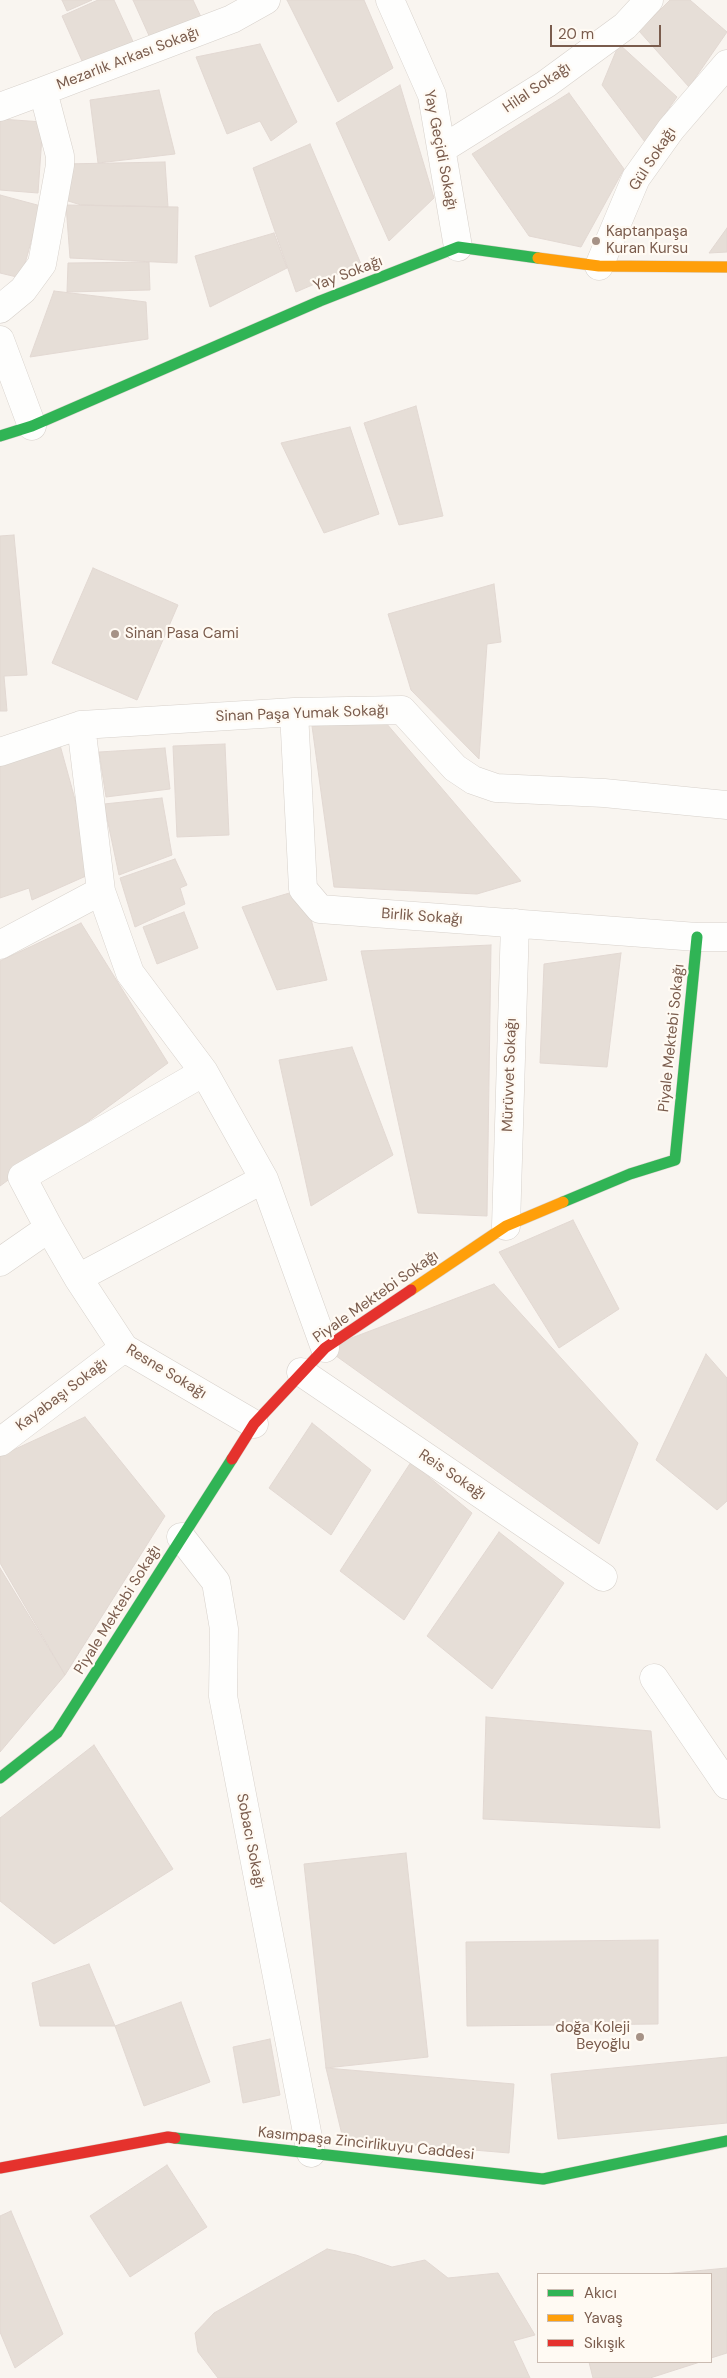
<!DOCTYPE html>
<meta charset="utf-8">
<style>
body{margin:0}
#map{position:relative;width:727px;height:2378px;overflow:hidden;background:#f9f5f0;font-family:"DM Sans",sans-serif}
canvas{display:block}
.legend{position:absolute;left:537px;top:2273px;width:175px;height:90px;box-sizing:border-box;background:#fffaf3;border:1px solid #cabbb1;margin:0;padding:6px 9px;list-style:none;font-size:15px;color:#7a5c4d}
.legend li{display:flex;align-items:center;gap:10px;height:25px}
.legend b{width:25px;border:1px solid #cabbb1}
.scale{position:absolute;left:550px;top:25px;width:111px;height:22px;box-sizing:border-box;border:2px solid #7a5c4d;border-top:0;padding-left:6px;font-size:15px;line-height:18px;white-space:nowrap;color:#7a5c4d;-webkit-text-stroke:4px #fffaf3;paint-order:stroke}
</style>
<div id="map">
<canvas width="727" height="2378"></canvas>
<ul class="legend">
<li><b style="height:6px;background:#30b455"></b>Akıcı</li>
<li><b style="height:6px;background:#ff9f0a"></b>Yavaş</li>
<li><b style="height:6px;background:#e5322d"></b>Sıkışık</li>
</ul>
<div class="scale">20 m</div>
</div>
<script>
const ctx = document.querySelector('canvas').getContext('2d');
ctx.lineJoin = 'round';
function paint(path, color) { ctx.fillStyle = color; ctx.fill(path, 'evenodd'); }
const poly = rows => new Path2D(rows.map(r => 'M' + r).join(''));
function strokePath(path, color, width, dash) { ctx.strokeStyle = color; ctx.lineWidth = width; ctx.lineCap = dash ? 'butt' : 'round'; ctx.setLineDash(dash || []); ctx.stroke(path); }
function label(font, color, halo, rows, align = 'center') {
  ctx.font = font + ' "DM Sans",sans-serif'; ctx.lineWidth = 4.5; ctx.setLineDash([]); ctx.textBaseline = 'middle'; ctx.strokeStyle = halo; ctx.fillStyle = color; for (const [text, x, y, turn = 0] of rows) {
    ctx.save(); ctx.translate(x, y); ctx.rotate((+turn || 0) * Math.PI / 180); ctx.textAlign = isNaN(turn) ? turn : align; if (halo) ctx.strokeText(text, 0, 0); ctx.fillText(text, 0, 0); ctx.restore();
  }
}
const building = poly([
 [62,0,92,0,67,11,62,0],
 [98,0,114,0,136,48,86,70,62,16,98,0],
 [133,0,193,0,201,17,151,40,133,0],
 [287,0,364,0,393,68,338,102,287,0],
 [670,0,690,0,727,32,689,87,639,31,670,0],
 [260,44,297,122,271,141,260,121,227,134,196,57,260,44],
 [619,44,677,97,645,142,602,85,619,44],
 [400,85,434,198,389,241,336,123,400,85],
 [159,90,175,154,98,163,90,100,159,90],
 [569,93,624,169,581,247,529,236,472,154,569,93],
 [0,119,43,122,38,193,0,190,0,119],
 [310,144,361,264,296,292,253,168,310,144],
 [165,162,168,207,81,205,65,200,63,164,165,162],
 [0,195,41,206,21,278,0,273,0,195],
 [66,205,178,207,177,263,70,258,66,205],
 [727,228,727,252,709,253,727,228],
 [274,233,287,268,210,307,195,256,274,233],
 [149,262,150,290,67,292,68,263,149,262],
 [54,291,146,302,148,339,30,357,54,291],
 [416,406,443,516,399,525,364,423,416,406],
 [350,427,379,514,324,533,281,443,350,427],
 [14,535,27,675,4,676,7,711,0,711,0,536,14,535],
 [93,568,178,605,137,700,52,663,93,568],
 [494,584,501,642,487,644,479,759,411,690,388,614,494,584],
 [386,723,521,881,477,894,334,887,312,726,386,723],
 [225,744,229,835,177,837,173,746,225,744],
 [60,745,95,872,32,900,29,888,0,898,0,765,60,745],
 [165,748,170,789,106,797,99,752,165,748],
 [162,798,172,855,119,875,104,804,162,798],
 [175,859,187,885,180,888,185,904,135,927,120,878,175,859],
 [303,889,327,980,277,990,242,907,303,889],
 [184,912,198,948,157,964,143,927,184,912],
 [81,923,168,1063,0,1186,0,961,81,923],
 [491,945,487,1216,418,1213,361,951,491,945],
 [621,953,607,1067,540,1063,544,964,621,953],
 [352,1047,393,1155,311,1206,279,1060,352,1047],
 [573,1220,619,1309,559,1348,499,1252,573,1220],
 [494,1284,638,1443,599,1544,325,1348,494,1284],
 [706,1354,727,1378,727,1501,717,1510,656,1460,706,1354],
 [85,1417,165,1516,65,1675,0,1563,0,1456,85,1417],
 [312,1423,371,1470,331,1535,269,1488,312,1423],
 [411,1462,472,1513,404,1620,340,1571,411,1462],
 [499,1532,564,1583,492,1689,427,1636,499,1532],
 [0,1568,65,1675,0,1752,0,1568],
 [486,1717,651,1731,660,1828,483,1819,486,1717],
 [94,1745,173,1869,54,1944,0,1901,0,1818,94,1745],
 [406,1853,428,2057,326,2068,304,1864,406,1853],
 [658,1940,658,2024,467,2026,466,1942,658,1940],
 [89,1964,115,2026,40,2026,32,1983,89,1964],
 [181,2002,210,2082,144,2106,115,2026,181,2002],
 [270,2039,280,2095,243,2103,233,2047,270,2039],
 [727,2057,727,2123,558,2139,551,2074,727,2057],
 [326,2068,514,2084,509,2153,343,2139,326,2068],
 [167,2165,207,2227,130,2277,90,2216,167,2165],
 [11,2211,63,2334,15,2368,0,2332,0,2216,11,2211],
 [327,2249,356,2255,392,2267,425,2260,448,2278,498,2273,535,2335,513,2341,530,2378,218,2378,198,2352,195,2333,214,2313,327,2249],
 [727,2268,727,2353,711,2358,711,2274,663,2274,727,2268],
 [589,2362,700,2362,650,2378,593,2378,589,2362]
]);
paint(building, '#e6ded7');
strokePath(building, '#e2d8d2', 1);
const street = poly([
 [390,0,432,95,458,247],
 [0,107,43,91],
 [442,149,546,84,625,26,649,0],
 [599,266,636,178,671,129,727,64],
 [0,309,23,290,42,264,60,165,60,156,43,91,232,19,266,0],
 [0,340,32,426],
 [294,712,303,889,320,909,697,937,727,937],
 [81,725,101,891,130,973,204,1072,264,1179,325,1348],
 [0,752,81,725,294,712,402,710,455,768,473,780,496,788,604,793,727,805],
 [0,945,101,891],
 [204,1072,22,1177,49,1228,78,1278,264,1179],
 [506,1226,515,923],
 [0,1262,49,1228],
 [78,1278,124,1348,254,1424],
 [301,1372,603,1577],
 [0,1442,124,1348],
 [181,1537,216,1582,224,1629,223,1696,311,2153],
 [654,1678,727,1785]
]);
const fast = poly([
 [0,436,32,426,320,301,458,247,538,258],
 [563,1202,630,1174,675,1160,697,937],
 [0,1778,57,1733,232,1459],
 [175,2138,543,2179,727,2141]
]);
const slow = poly([
 [538,258,599,266,727,267],
 [411,1290,506,1226,563,1202]
]);
const jam = poly([
 [232,1459,254,1424,325,1348,411,1290],
 [0,2168,168,2137,175,2138]
]);
strokePath(street, '#d7d1cb', 29);
strokePath(fast, '#d9d2cb', 12);
strokePath(slow, '#d9d2cb', 12);
strokePath(jam, '#d9d2cb', 12);
strokePath(street, '#fefefd', 28);
strokePath(fast, '#30b455', 11);
strokePath(slow, '#ff9f0a', 11);
strokePath(jam, '#e5322d', 11);
for (const [x, y, r, color] of [
 [596,241,5,"#a69286"],
 [115,634,5,"#a69286"],
 [640,2037,5,"#a69286"]
]) { const dot = new Path2D(); dot.arc(x, y, r, 0, 2 * Math.PI); ctx.fillStyle = color; ctx.fill(dot); strokePath(dot, '#fffaf3', 2); }
label('15px', '#7a5c4d', '#fffaf3', [
 ["Mezarlık Arkası Sokağı",128,59,-21],
 ["Hilal Sokağı",537,88,-34],
 ["Yay Geçidi Sokağı",440,150,79],
 ["Gül Sokağı",653,159,-57],
 ["Yay Sokağı",348,274,-21],
 ["Sinan Paşa Yumak Sokağı",302,714,-2],
 ["Birlik Sokağı",422,917,4],
 ["Piyale Mektebi Sokağı",672,1038,-84],
 ["Mürüvvet Sokağı",510,1075,-88],
 ["Piyale Mektebi Sokağı",376,1297,-35],
 ["Resne Sokağı",166,1372,31],
 ["Kayabaşı Sokağı",62,1395,-37],
 ["Reis Sokağı",452,1475,34],
 ["Piyale Mektebi Sokağı",118,1610,-58],
 ["Sobacı Sokağı",250,1841,79],
 ["Kasımpaşa Zincirlikuyu Caddesi",366,2144,6]
]);
label('15px', '#7a5c4d', '#fffaf3', [
 ["Kaptanpaşa",606,232],
 ["Kuran Kursu",606,249],
 ["Sinan Pasa Cami",125,634],
 ["doğa Koleji",630,2028,"right"],
 ["Beyoğlu",630,2045,"right"]
], 'left');
</script>
